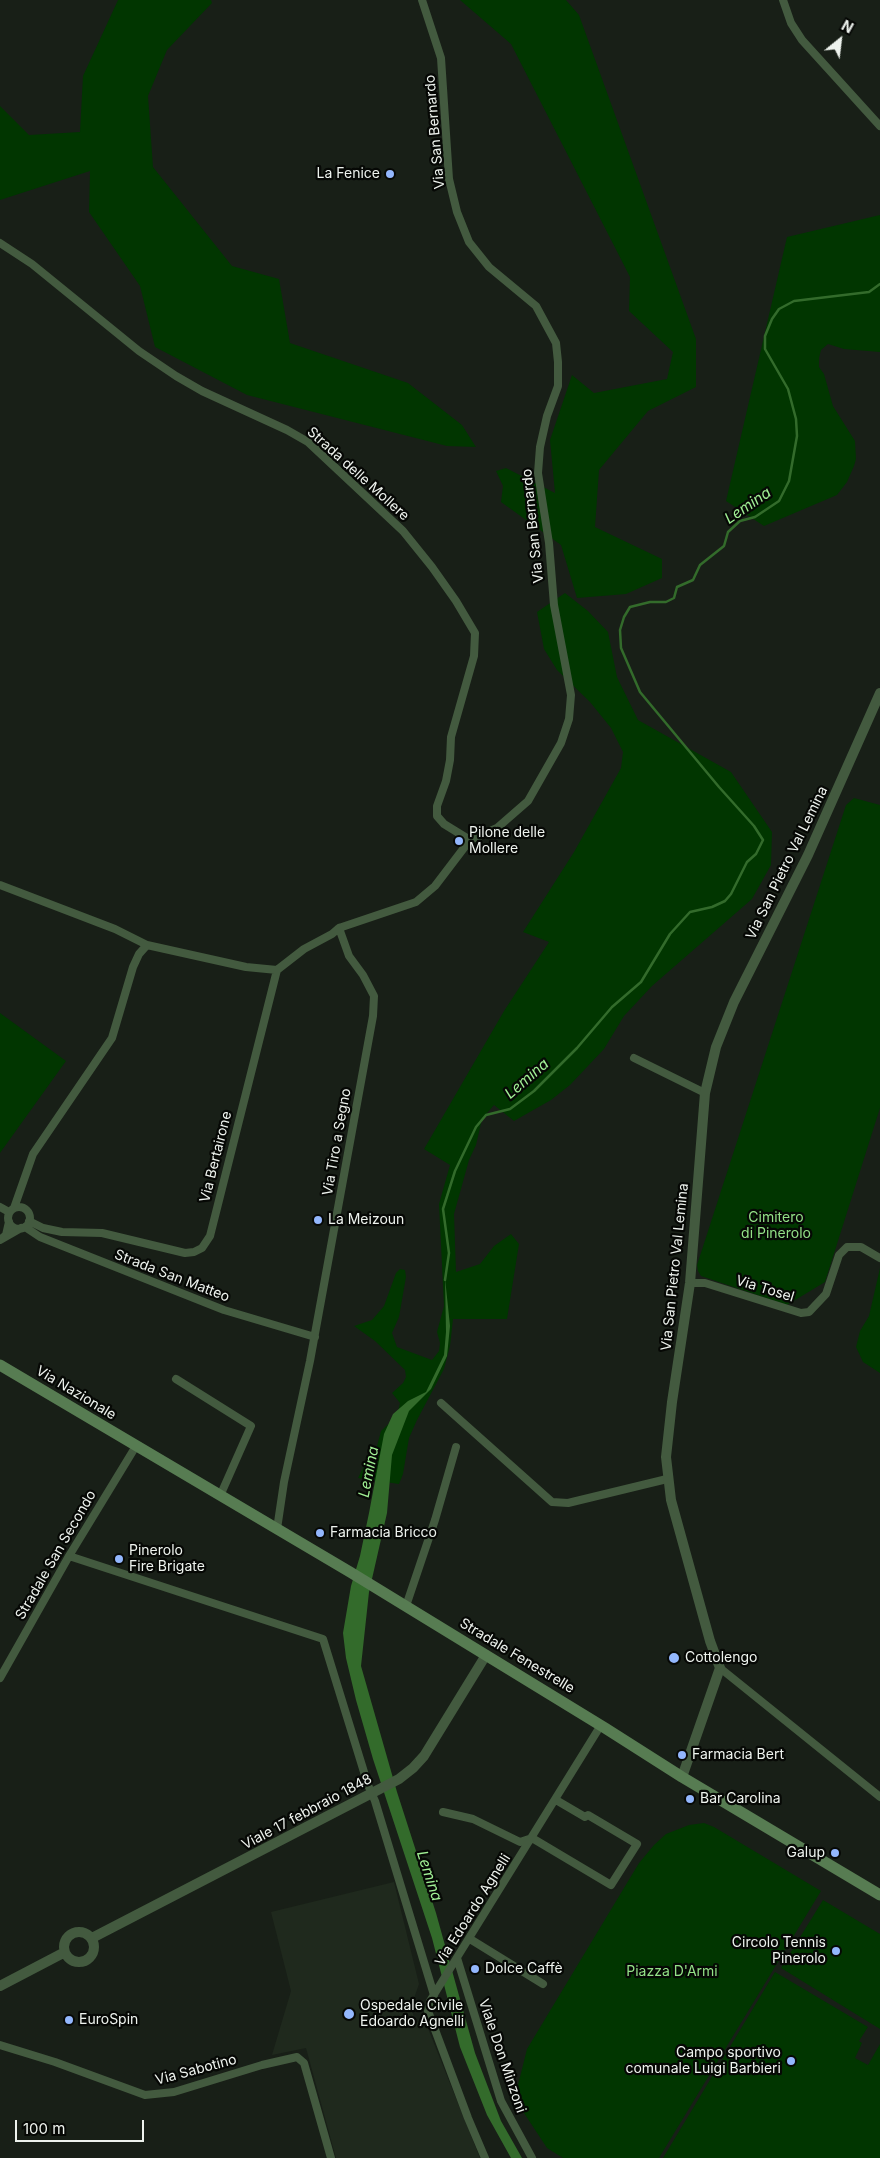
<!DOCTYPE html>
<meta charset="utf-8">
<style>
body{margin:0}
#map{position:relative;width:880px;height:2158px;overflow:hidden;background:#181f17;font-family:Inter,sans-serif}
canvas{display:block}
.north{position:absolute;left:815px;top:15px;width:50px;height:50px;-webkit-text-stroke:4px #060805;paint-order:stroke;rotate:29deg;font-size:14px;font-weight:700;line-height:20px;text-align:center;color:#eef3ee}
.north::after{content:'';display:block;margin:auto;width:18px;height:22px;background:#eef3ee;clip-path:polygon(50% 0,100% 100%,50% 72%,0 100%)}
.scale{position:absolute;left:15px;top:2120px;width:129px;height:22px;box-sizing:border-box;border:2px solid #eef3ee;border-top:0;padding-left:6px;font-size:15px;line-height:18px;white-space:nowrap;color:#eef3ee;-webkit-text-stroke:4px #060805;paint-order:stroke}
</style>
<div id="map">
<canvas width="880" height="2158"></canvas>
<div class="north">N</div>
<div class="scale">100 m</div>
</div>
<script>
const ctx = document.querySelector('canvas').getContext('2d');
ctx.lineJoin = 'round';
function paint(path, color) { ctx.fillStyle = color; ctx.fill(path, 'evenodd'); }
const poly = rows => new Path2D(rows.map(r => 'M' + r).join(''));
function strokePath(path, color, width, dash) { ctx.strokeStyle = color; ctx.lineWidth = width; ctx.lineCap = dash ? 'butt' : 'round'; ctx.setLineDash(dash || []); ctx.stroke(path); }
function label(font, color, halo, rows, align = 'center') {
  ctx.font = font + ' Inter,sans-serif'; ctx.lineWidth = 4.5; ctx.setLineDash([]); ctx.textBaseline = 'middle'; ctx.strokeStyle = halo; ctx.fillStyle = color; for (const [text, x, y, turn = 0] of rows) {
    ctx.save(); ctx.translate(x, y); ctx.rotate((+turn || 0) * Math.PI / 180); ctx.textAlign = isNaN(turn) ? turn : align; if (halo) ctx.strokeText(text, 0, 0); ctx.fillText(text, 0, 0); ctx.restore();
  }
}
paint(poly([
 [394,1882,419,1984,411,2007,415,2021,427,2026,480,2158,336,2158,306,2048,272,2055,291,1991,271,1912]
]), '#1f291d');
paint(poly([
 [118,0,211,0,212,3,167,50,148,96,153,167,232,266,279,279,290,343,408,383,462,425,476,447,447,446,247,395,155,347,140,286,89,212,90,171,0,200,0,106,29,135,80,132,83,76],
 [460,0,566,0,579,15,696,339,696,387,648,411,599,470,595,527,662,559,662,578,626,594,577,598,561,545,501,502,503,486,496,471,506,468,555,493,550,440,572,375,594,393,667,379,673,352,629,311,630,277,511,44],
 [880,215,880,352,844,349,828,344,821,350,819,358,819,367,824,374,833,406,855,441,856,459,854,466,847,482,837,495,764,526,726,501,787,237],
 [565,593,588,611,608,632,617,677,638,720,731,772,772,832,771,865,752,899,652,986,624,1016,604,1049,570,1085,551,1100,514,1121,494,1105,482,1119,476,1145,469,1160,454,1214,456,1272,480,1264,494,1246,511,1234,519,1244,507,1319,453,1319,450,1346,444,1369,417,1420,409,1438,403,1474,399,1484,358,1478,369,1456,377,1446,381,1431,397,1416,400,1403,392,1393,403,1383,406,1377,405,1370,375,1341,354,1326,372,1320,384,1306,396,1273,400,1269,405,1270,406,1277,399,1317,392,1333,397,1347,432,1360,439,1351,440,1343,437,1332,444,1306,439,1204,450,1165,424,1149,504,1011,549,942,523,932,574,852,621,768,623,752,611,728,590,702,557,670,544,649,537,612],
 [854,798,880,805,880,1108,825,1282,787,1305,701,1276,698,1271,697,1265,846,805],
 [0,1013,66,1061,0,1153],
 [880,1268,880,1373,863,1362,856,1347,860,1331,869,1316],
 [704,1823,714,1827,821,1891,659,2158,563,2158,547,2148,522,2110,518,2085,527,2049,639,1863,654,1845,666,1834,689,1825],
 [823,1900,880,1934,880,2029,781,1968],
 [775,1972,868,2027,859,2041,862,2043,855,2058,868,2065,880,2044,880,2158,663,2158]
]), '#013600');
paint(poly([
 [445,1278,450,1326,447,1356,431,1389,409,1411,392,1455,387,1513,369,1592,361,1666,397,1792,436,1913,475,2053,501,2121,522,2158,511,2158,487,2115,460,2047,432,1938,373,1759,356,1700,346,1658,343,1633,351,1586,360,1556,369,1513,384,1434,393,1414,408,1401,426,1392,444,1355,446,1332]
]), '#336b2b');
strokePath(poly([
 [445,1280,449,1253,443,1209,455,1171,476,1127,486,1115,510,1109,534,1091,577,1048,612,1007,641,982,670,934,690,912,712,907,725,901,731,894,747,862,756,854,763,840,754,826,719,787,640,692,621,648,620,630,624,617,630,607,650,602,666,602,674,598,677,587,693,580,700,565,724,546,728,532,740,521,755,517,779,501,789,481,797,436,796,419,788,389,765,349,765,336,772,319,779,309,794,301,869,292,880,284]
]), '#336b2b', 2.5);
strokePath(poly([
 [422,0,441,58,449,179,457,212,469,242,489,267,536,306,556,343,558,362,558,386,547,416,540,447,538,473,549,543,554,605,571,695,569,719,561,743,528,801,497,828,470,840],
 [783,0,791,23,802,40,880,126],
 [0,243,32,264,139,351,176,376,202,391,287,430,308,442,403,531,432,567,456,601,475,633,474,656,451,737,450,760,446,781,437,806,437,816,444,824,470,840],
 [0,885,115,929,147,945],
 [634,1058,705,1093],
 [0,1207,9,1212],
 '8 1218a11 11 0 1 1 22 0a11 11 0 1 1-22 0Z',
 [14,1208,33,1154,112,1038,133,967,139,954,147,945,246,967,277,970],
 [29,1221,43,1228,62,1232,102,1233,185,1253,194,1252,202,1248,210,1236,277,970,304,949,332,934,339,928],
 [9,1222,6,1235,0,1240,21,1228],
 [25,1227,40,1237,224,1310,315,1337],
 [690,1283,705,1283,801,1313,809,1312,826,1294,839,1255,847,1247,861,1247,880,1258],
 [176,1379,251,1426,220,1496],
 [441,1403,552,1502,568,1503,667,1479],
 [277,1529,284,1482,310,1361,373,1016,374,996,363,975,349,956,339,928,416,902,435,886,470,840],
 [69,1556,323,1639,368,1785,375,1801,434,1995],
 [406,1606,435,1520,456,1447],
 [720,1668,880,1797],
 [0,1678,69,1556,136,1446],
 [443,1812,473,1819,520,1842,532,1838,611,1885,637,1844,588,1815,585,1817,556,1800],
 [470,1939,543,1984],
 [457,1958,501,2101,532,2158],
 [0,2045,55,2062,145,2095,174,2092,262,2065,297,2057,304,2063,331,2158],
 [485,2158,468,2118,428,2011,430,2001,601,1725]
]), '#435a3f', 8);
strokePath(poly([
 [682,1777,720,1668,710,1641,671,1500,666,1457,672,1402,690,1283,705,1093,716,1047,734,1002,808,855,880,693],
 '64 1947a15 15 0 1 1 30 0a15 15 0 1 1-30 0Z',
 [92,1938,399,1779,413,1768,424,1756,486,1655],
 [0,1986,65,1952]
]), '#435a3f', 10);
strokePath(poly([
 [0,1365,350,1572,605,1728,682,1777,880,1895]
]), '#577c52', 11);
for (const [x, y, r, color] of [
 [390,174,5,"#93b7fd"],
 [459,841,5,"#93b7fd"],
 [318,1220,5,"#93b7fd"],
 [320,1533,5,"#93b7fd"],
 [119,1559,5,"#93b7fd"],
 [674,1658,6,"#93b7fd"],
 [682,1755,5,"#93b7fd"],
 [690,1799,5,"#93b7fd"],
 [835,1853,5,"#93b7fd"],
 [836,1951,5,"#93b7fd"],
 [475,1969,5,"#93b7fd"],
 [349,2014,6,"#93b7fd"],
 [69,2020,5,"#93b7fd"],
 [791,2061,5,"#93b7fd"]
]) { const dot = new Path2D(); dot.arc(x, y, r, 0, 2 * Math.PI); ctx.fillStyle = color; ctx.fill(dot); strokePath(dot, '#060805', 2); }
label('14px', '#eef3ee', '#060805', [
 ["Via San Bernardo",435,132,-95],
 ["Strada delle Mollere",358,474,42],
 ["Via San Bernardo",533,526,-96],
 ["Via San Pietro Val Lemina",787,863,-64],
 ["Via Tiro a Segno",337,1142,-80],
 ["Via Bertairone",216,1157,-76],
 ["Via San Pietro Val Lemina",675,1267,-84],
 ["Strada San Matteo",172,1276,21],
 ["Via Tosel",765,1289,17],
 ["Via Nazionale",76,1393,31],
 ["Stradale San Secondo",56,1555,-60],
 ["Stradale Fenestrelle",517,1656,31],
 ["Viale 17 febbraio 1848",307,1812,-28],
 ["Via Edoardo Agnelli",473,1910,-58],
 ["Viale Don Minzoni",502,2056,71],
 ["Via Sabotino",196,2070,-15]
]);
label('14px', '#eef3ee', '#060805', [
 ["La Fenice",380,174,"right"],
 ["Pilone delle",469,833],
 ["Mollere",469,849],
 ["La Meizoun",328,1220],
 ["Farmacia Bricco",330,1533],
 ["Pinerolo",129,1551],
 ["Fire Brigate",129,1567],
 ["Cottolengo",685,1658],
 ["Farmacia Bert",692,1755],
 ["Bar Carolina",700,1799],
 ["Galup",825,1853,"right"],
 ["Circolo Tennis",826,1943,"right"],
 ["Pinerolo",826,1959,"right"],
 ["Dolce Caffè",485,1969],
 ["Ospedale Civile",360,2006],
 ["Edoardo Agnelli",360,2022],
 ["EuroSpin",79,2020],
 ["Campo sportivo",781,2053,"right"],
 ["comunale Luigi Barbieri",781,2069,"right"]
], 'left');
label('14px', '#93e187', '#060805', [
 ["Cimitero",776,1218],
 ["di Pinerolo",776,1234],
 ["Piazza D'Armi",672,1972]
]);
label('italic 15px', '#a1f095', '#060805', [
 ["Lemina",748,506,-34],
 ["Lemina",527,1079,-41],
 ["Lemina",369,1472,-79],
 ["Lemina",429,1876,72]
]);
</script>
